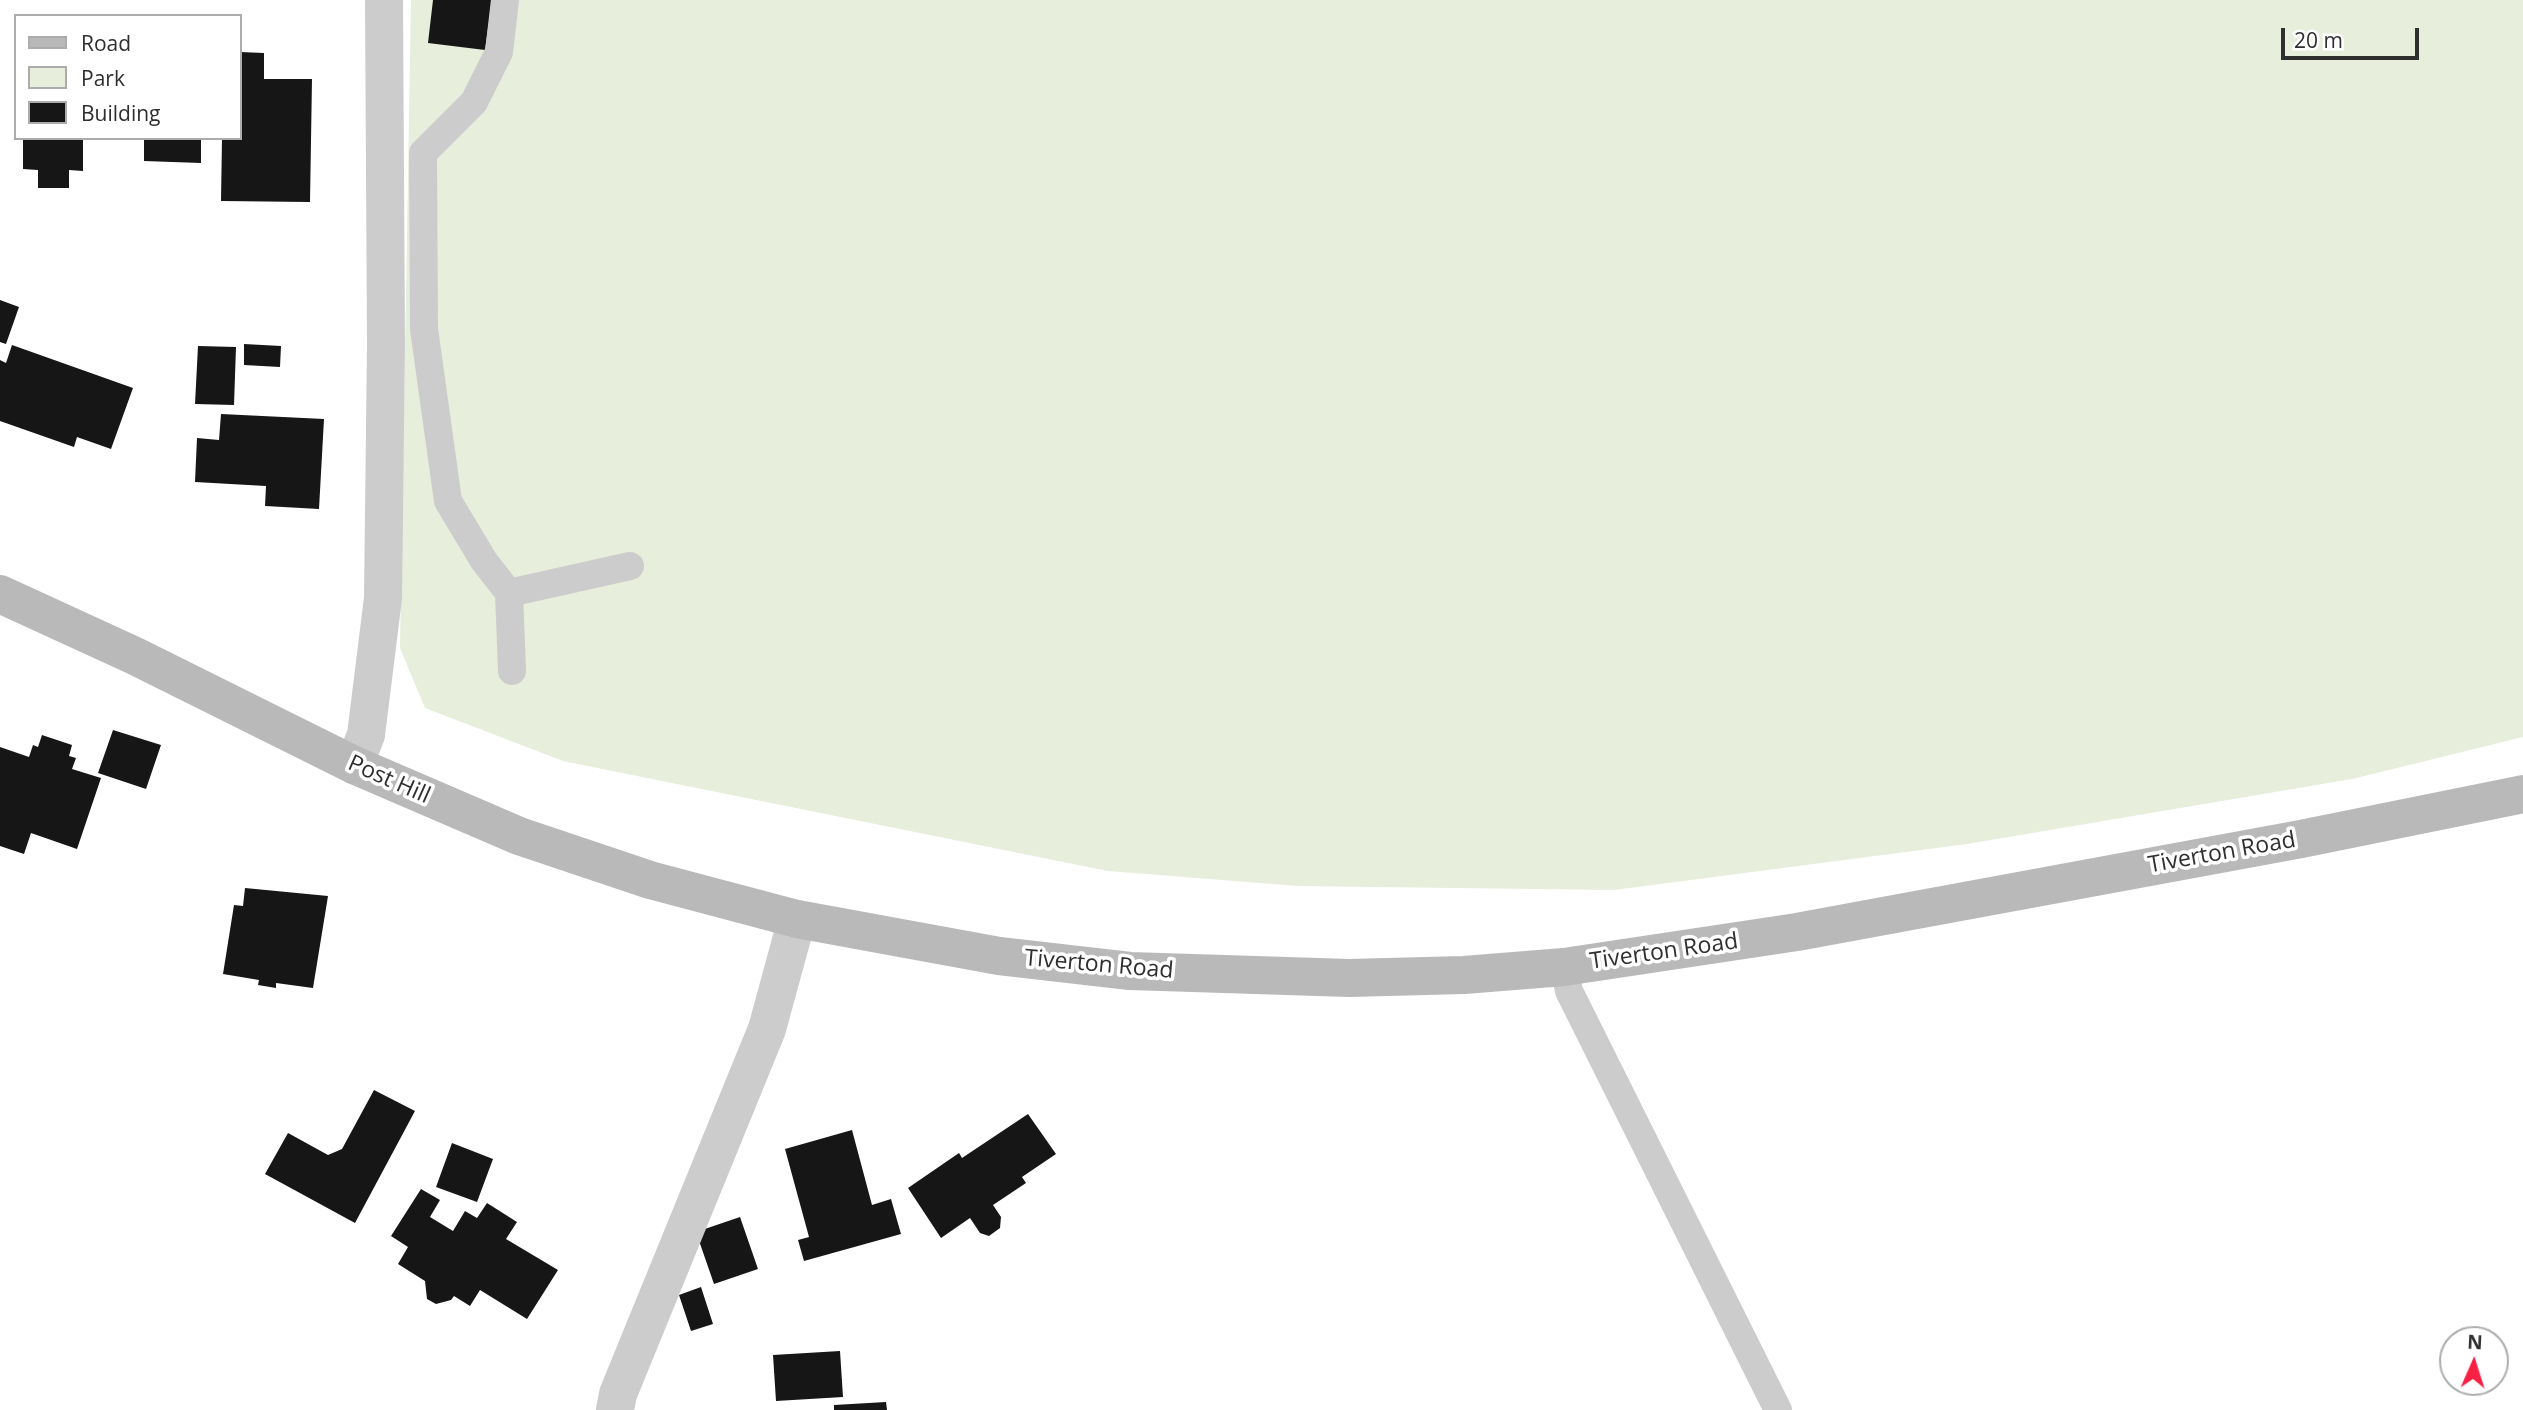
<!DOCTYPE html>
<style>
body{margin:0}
#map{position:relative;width:2523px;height:1410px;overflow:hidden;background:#fff;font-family:"Open Sans",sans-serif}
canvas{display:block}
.legend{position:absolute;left:14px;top:14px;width:228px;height:126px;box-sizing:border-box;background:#fff;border:2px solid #acacac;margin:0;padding:9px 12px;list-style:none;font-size:21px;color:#2f2f2f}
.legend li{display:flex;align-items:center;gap:14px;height:35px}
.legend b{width:35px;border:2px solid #acacac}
.north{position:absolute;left:2439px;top:1326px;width:70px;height:70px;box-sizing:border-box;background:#fff;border:2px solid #acacac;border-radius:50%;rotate:3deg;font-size:19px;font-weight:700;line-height:28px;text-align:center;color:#2f2f2f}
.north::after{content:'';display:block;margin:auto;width:24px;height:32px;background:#f72143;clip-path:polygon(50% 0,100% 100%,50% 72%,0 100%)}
.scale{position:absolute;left:2281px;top:28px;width:138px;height:32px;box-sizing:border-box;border:4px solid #2f2f2f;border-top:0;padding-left:9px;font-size:21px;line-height:24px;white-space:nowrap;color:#2f2f2f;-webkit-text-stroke:5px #fff;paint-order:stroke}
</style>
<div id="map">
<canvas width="2523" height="1410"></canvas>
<ul class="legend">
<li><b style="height:9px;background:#b9b9b9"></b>Road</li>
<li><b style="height:19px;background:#e7eedc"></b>Park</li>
<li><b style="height:19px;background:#161616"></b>Building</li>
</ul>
<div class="north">N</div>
<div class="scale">20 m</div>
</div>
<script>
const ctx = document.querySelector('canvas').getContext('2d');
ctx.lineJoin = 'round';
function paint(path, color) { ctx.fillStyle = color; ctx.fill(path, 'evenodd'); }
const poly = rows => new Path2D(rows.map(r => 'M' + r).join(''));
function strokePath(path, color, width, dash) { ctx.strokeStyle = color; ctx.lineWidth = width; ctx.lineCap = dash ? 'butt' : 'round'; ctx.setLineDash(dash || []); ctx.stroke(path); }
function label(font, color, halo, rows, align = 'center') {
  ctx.font = font + ' "Open Sans",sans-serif'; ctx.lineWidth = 7; ctx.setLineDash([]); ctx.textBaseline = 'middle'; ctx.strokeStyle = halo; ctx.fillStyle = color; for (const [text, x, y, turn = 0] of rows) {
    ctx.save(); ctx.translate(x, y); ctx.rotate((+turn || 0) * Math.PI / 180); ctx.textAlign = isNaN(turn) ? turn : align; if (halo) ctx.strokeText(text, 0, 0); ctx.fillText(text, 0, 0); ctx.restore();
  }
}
paint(poly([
 [411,0,2523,0,2523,737,2352,779,1967,844,1614,890,1298,886,1108,871,563,761,425,708,400,648]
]), '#e7eedc');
paint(poly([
 [433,0,492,0,485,50,428,43],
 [240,52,264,53,264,79,312,79,310,202,221,201,222,138,240,138],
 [23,138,83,138,83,171,69,170,69,188,38,188,38,170,23,169],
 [144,138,201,138,201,163,144,161],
 [0,300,19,307,6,344,0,342],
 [244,344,281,346,280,367,244,365],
 [12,345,133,388,111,449,77,437,74,447,0,421,0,360,6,363],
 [198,346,236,347,234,405,195,404],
 [221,414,324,419,319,509,265,506,266,486,195,482,197,438,219,440],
 [113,730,161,745,146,789,98,773],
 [42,735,72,745,69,756,76,758,72,769,101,778,77,849,31,833,24,854,0,846,0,747,29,757,33,745,38,747],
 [245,888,328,896,313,988,276,983,276,988,258,985,259,980,223,974,234,905,243,906],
 [374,1090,415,1111,355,1223,265,1174,288,1133,328,1155,342,1149],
 [1028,1114,1056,1154,1022,1177,1026,1183,993,1205,1001,1217,1000,1228,989,1236,980,1233,970,1218,941,1238,908,1188,959,1153,962,1158],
 [852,1130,872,1205,891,1199,901,1234,804,1261,798,1240,809,1237,785,1149],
 [452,1143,493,1159,477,1202,436,1187],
 [421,1189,440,1200,430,1217,453,1231,465,1211,477,1218,487,1203,517,1222,506,1239,558,1270,527,1319,480,1290,470,1306,454,1296,451,1300,436,1304,427,1299,425,1281,398,1264,408,1247,391,1236],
 [740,1217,758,1269,714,1284,696,1232],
 [701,1287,713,1324,691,1331,679,1295],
 [840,1351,843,1397,776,1401,773,1355],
 [886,1402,887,1410,834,1410,834,1405]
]), '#161616');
strokePath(poly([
 [505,0,499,52,474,102,423,153,424,329,448,501,484,561,509,593,512,671],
 [509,593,630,566],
 [1564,967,1569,991,1778,1410]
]), '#ccc', 28);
strokePath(poly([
 [354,765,366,735,383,598,386,344,384,0],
 [615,1410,618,1394,767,1029,797,919]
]), '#ccc', 38);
strokePath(poly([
 [0,594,135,656,354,765,519,836,650,880,797,919,999,956,1130,971,1349,978,1464,975,1564,967,1797,932,2301,839,2523,794]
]), '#b9b9b9', 38);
label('23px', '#2f2f2f', '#fff', [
 ["Post Hill",389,780,24],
 ["Tiverton Road",2222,853,-10],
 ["Tiverton Road",1664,952,-8],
 ["Tiverton Road",1099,965,5]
]);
</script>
